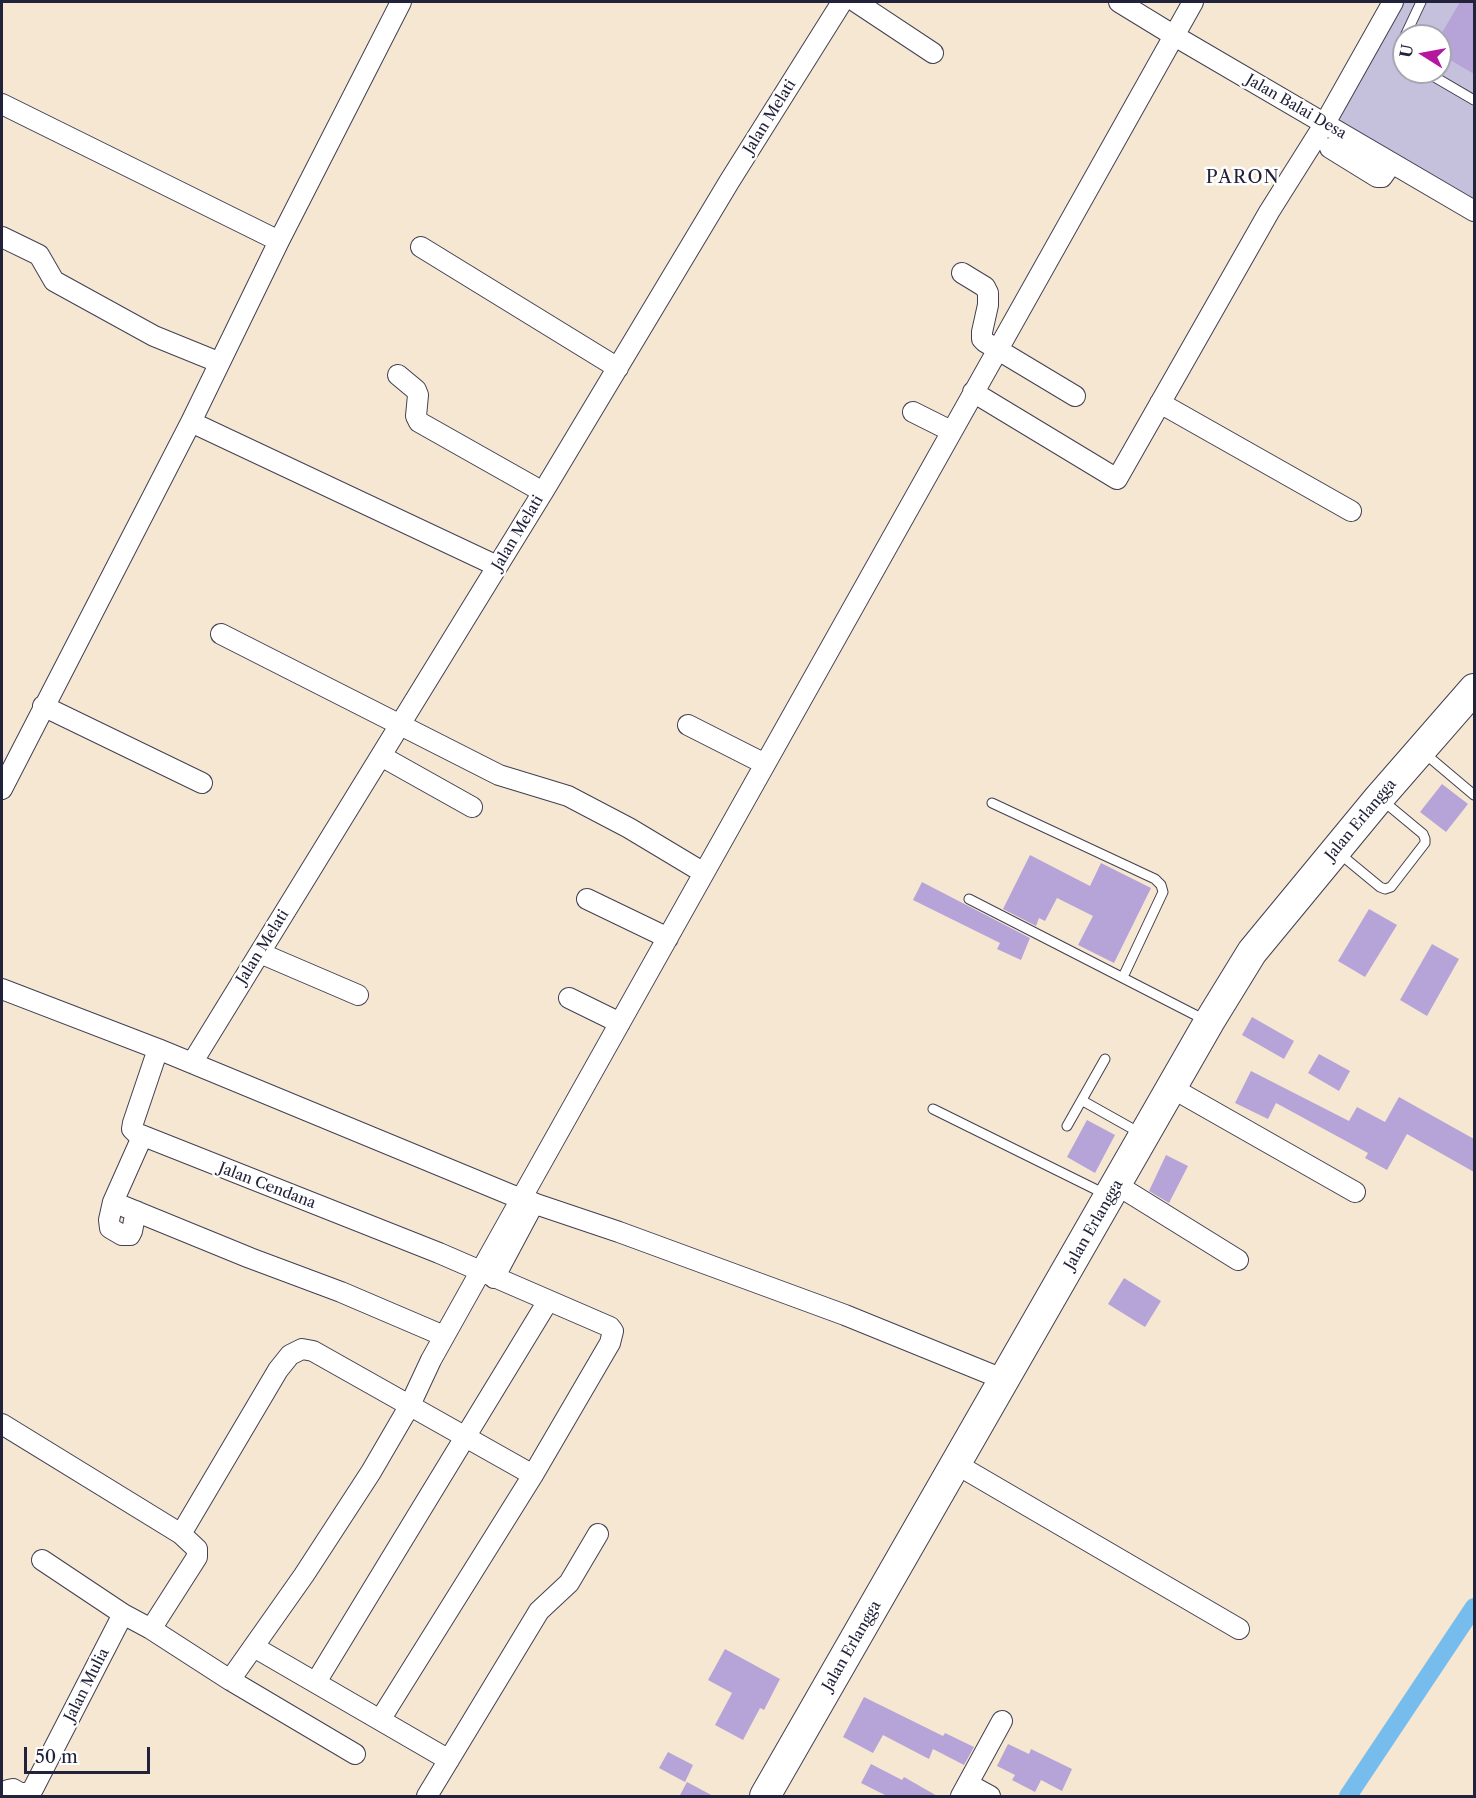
<!DOCTYPE html>
<style>
body{margin:0}
#map{position:relative;width:1476px;height:1798px;overflow:hidden;background:#f5e7d1;font-family:"Libre Caslon Text",serif}
canvas{display:block}
.frame{position:absolute;inset:0;border:3px solid #22223b;pointer-events:none}
.north{position:absolute;left:1392px;top:24px;width:60px;height:60px;box-sizing:border-box;background:#fff;border:2px solid #a7a7b1;border-radius:50%;rotate:281deg;font-size:16px;font-weight:700;line-height:24px;text-align:center;color:#22223b}
.north::after{content:'';display:block;margin:auto;width:21px;height:27px;background:#b5179e;clip-path:polygon(50% 0,100% 100%,50% 72%,0 100%)}
.scale{position:absolute;left:24px;top:1747px;width:126px;height:27px;box-sizing:border-box;border:3px solid #22223b;border-top:0;padding-left:8px;font-size:18px;line-height:21px;white-space:nowrap;color:#22223b;-webkit-text-stroke:4px #fff;paint-order:stroke}
</style>
<div id="map">
<canvas width="1476" height="1798"></canvas>
<div class="frame"></div>
<div class="north">U</div>
<div class="scale">50 m</div>
</div>
<script>
const ctx = document.querySelector('canvas').getContext('2d');
ctx.lineJoin = 'round';
function paint(path, color) { ctx.fillStyle = color; ctx.fill(path, 'evenodd'); }
const poly = rows => new Path2D(rows.map(r => 'M' + r).join(''));
function strokePath(path, color, width, dash) { ctx.strokeStyle = color; ctx.lineWidth = width; ctx.lineCap = dash ? 'butt' : 'round'; ctx.setLineDash(dash || []); ctx.stroke(path); }
function label(font, color, halo, rows, align = 'center') {
  ctx.font = font + ' "Libre Caslon Text",serif'; ctx.lineWidth = 5; ctx.setLineDash([]); ctx.textBaseline = 'middle'; ctx.strokeStyle = halo; ctx.fillStyle = color; for (const [text, x, y, turn = 0] of rows) {
    ctx.save(); ctx.translate(x, y); ctx.rotate((+turn || 0) * Math.PI / 180); ctx.textAlign = isNaN(turn) ? turn : align; if (halo) ctx.strokeText(text, 0, 0); ctx.fillText(text, 0, 0); ctx.restore();
  }
}
paint(poly([
 [1400,2,1474,2,1474,201,1335,120],
 [1404,36,1440,36,1440,72,1404,72]
]), '#c5c0db');
strokePath(poly([
 [1348,1796,1474,1607]
]), '#76bdee', 18);
paint(poly([
 [1460,2,1474,2,1474,74,1440,54,1440,36],
 [1442,784,1468,804,1446,832,1420,812],
 [1030,855,1090,886,1101,863,1151,888,1114,963,1078,945,1093,916,1057,898,1045,921,1039,918,1036,926,1003,909],
 [922,882,1030,938,1021,960,997,949,1000,943,913,900],
 [1369,909,1397,925,1365,977,1338,961],
 [1432,944,1459,959,1427,1016,1400,1000],
 [1252,1017,1294,1041,1284,1059,1242,1035],
 [1319,1054,1350,1071,1339,1091,1308,1073],
 [1251,1071,1349,1121,1357,1107,1385,1122,1399,1097,1474,1139,1474,1172,1407,1134,1387,1170,1365,1158,1368,1153,1276,1103,1268,1119,1235,1103],
 [1087,1120,1115,1135,1095,1173,1067,1157],
 [1166,1155,1188,1166,1169,1203,1149,1191],
 [1124,1278,1161,1301,1145,1327,1108,1304],
 [725,1649,780,1679,764,1710,760,1708,743,1740,715,1725,732,1693,708,1680],
 [864,1697,943,1736,945,1733,974,1747,964,1765,933,1749,929,1759,883,1735,873,1753,843,1737],
 [1008,1744,1029,1754,1031,1749,1072,1769,1062,1791,1041,1780,1035,1792,1012,1780,1015,1775,997,1766],
 [668,1752,693,1765,685,1782,659,1768],
 [871,1764,902,1780,904,1777,939,1797,889,1797,861,1783],
 [687,1782,715,1797,679,1797]
]), '#b6a4d9');
const lane = poly([
 [1405,36,1421,2],
 [1426,72,1474,100],
 [1423,752,1474,795],
 [992,803,1155,879,1161,885,1163,892,1123,977],
 [1340,854,1380,887,1385,889,1391,887,1425,843,1425,839,1423,834,1382,800],
 [969,899,1207,1021],
 [1083,1101,1140,1133],
 [933,1109,1105,1194],
 [1067,1126,1105,1059]
]);
const street = poly([
 [856,2,933,53],
 [1119,2,1173,35,1474,211],
 [2,104,279,241],
 [1330,148,1377,177,1382,177,1392,163],
 [2,237,39,255,54,281,154,336,218,362],
 [421,247,618,368],
 [962,273,985,287,988,293,988,305,982,332,982,339,985,342,1075,396],
 [398,375,416,390,418,395,416,416,419,422,543,492],
 [973,392,1117,479,1269,212,1325,123,1393,2],
 [1160,403,1351,511],
 [913,412,951,431],
 [191,422,497,566],
 [221,634,499,775,568,796,629,828,704,873],
 [43,706,202,783],
 [688,725,765,764],
 [381,756,472,807],
 [2,789,191,422,279,241,401,2],
 [587,899,668,938],
 [260,953,358,995],
 [2,989,158,1049,521,1199,619,1232,845,1315,1005,1380],
 [569,998,620,1023],
 [158,1049,133,1123,132,1129,136,1133,439,1253,610,1327,613,1331,610,1343,533,1475,380,1720],
 [192,1063,543,492,729,182,842,2],
 [1172,1088,1355,1192],
 [1117,1185,1238,1260],
 [113,1202,250,1258,341,1292,444,1336],
 [136,1211,132,1231,130,1235,122,1235,110,1228,109,1220,113,1202,142,1137],
 [494,1278,534,1203],
 [2,1424,181,1534],
 [956,1464,1239,1629],
 [42,1560,123,1614,151,1629,230,1680,355,1754],
 [151,1629,197,1557,197,1549,181,1534,278,1370,290,1355,302,1349,313,1351,533,1475],
 [254,1647,449,1760],
 [230,1680,304,1575,371,1472,410,1405,431,1360,521,1199,1193,2],
 [316,1682,548,1301],
 [968,1784,990,1796],
 [4,1796,8,1790,13,1789,20,1793,28,1793,33,1789,123,1614],
 [427,1796,539,1611,569,1583,598,1534],
 [961,1796,1002,1721]
]);
const primary = poly([
 [765,1796,1209,1022,1252,952,1379,798,1474,689]
]);
strokePath(lane, '#424052', 11);
strokePath(street, '#424052', 22);
strokePath(primary, '#424052', 32);
strokePath(lane, '#fff', 9);
strokePath(street, '#fff', 20);
strokePath(primary, '#fff', 30);
label('15px', '#22223b', '#fff', [
 ["Jalan Balai Desa",1296,107,30],
 ["Jalan Melati",770,117,-58],
 ["Jalan Melati",518,533,-59],
 ["Jalan Erlangga",1361,820,-50],
 ["Jalan Melati",263,947,-58],
 ["Jalan Cendana",267,1186,21],
 ["Jalan Erlangga",1094,1225,-60],
 ["Jalan Erlangga",852,1646,-60],
 ["Jalan Mulia",87,1685,-63]
]);
ctx.letterSpacing = '1.5px';
label('18px', '#22223b', '#fff', [
 ["PARON",1243,178]
]);
ctx.letterSpacing = '0px';
</script>
